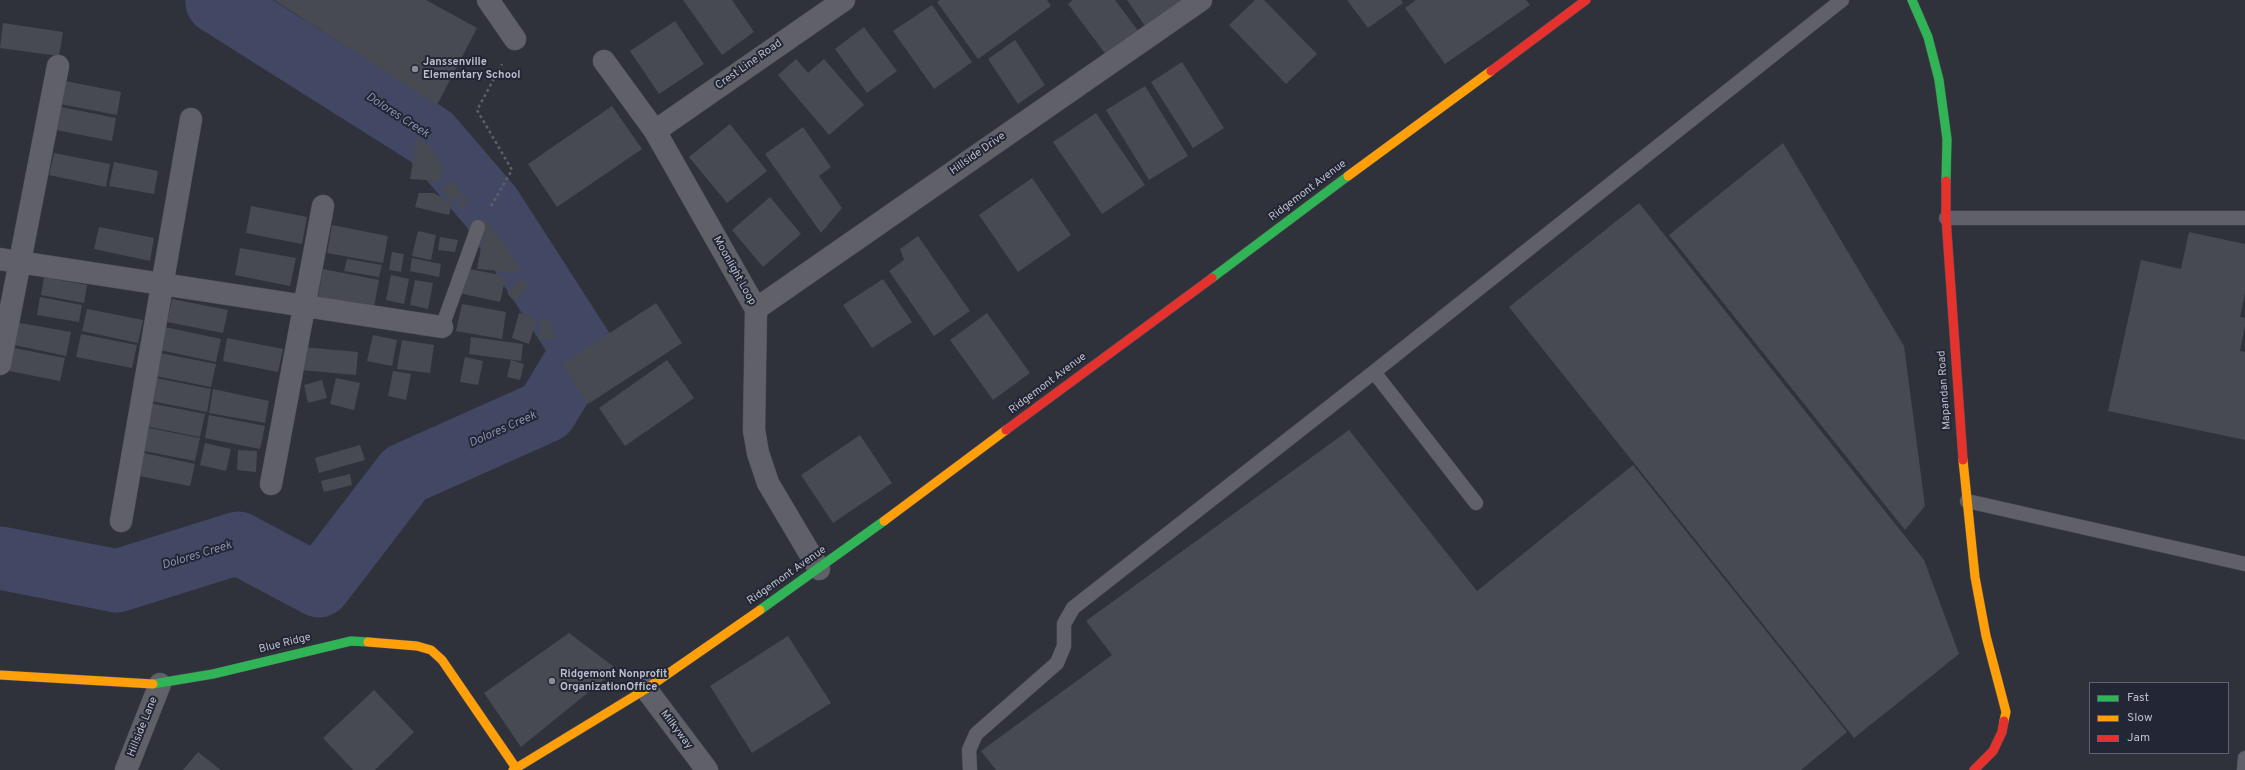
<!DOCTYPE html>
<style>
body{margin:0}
#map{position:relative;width:2245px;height:770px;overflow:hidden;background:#2f323b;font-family:Overpass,sans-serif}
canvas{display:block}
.legend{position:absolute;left:2089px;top:682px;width:140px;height:72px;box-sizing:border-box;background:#232635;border:1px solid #606271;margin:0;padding:5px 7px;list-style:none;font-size:12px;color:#bbbdca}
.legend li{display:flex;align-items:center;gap:8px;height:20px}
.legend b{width:20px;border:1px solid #606271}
</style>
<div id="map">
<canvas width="2245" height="770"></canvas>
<ul class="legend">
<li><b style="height:5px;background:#30b455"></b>Fast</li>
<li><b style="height:5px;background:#ff9f0a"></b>Slow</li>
<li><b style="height:5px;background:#e5322d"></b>Jam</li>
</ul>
</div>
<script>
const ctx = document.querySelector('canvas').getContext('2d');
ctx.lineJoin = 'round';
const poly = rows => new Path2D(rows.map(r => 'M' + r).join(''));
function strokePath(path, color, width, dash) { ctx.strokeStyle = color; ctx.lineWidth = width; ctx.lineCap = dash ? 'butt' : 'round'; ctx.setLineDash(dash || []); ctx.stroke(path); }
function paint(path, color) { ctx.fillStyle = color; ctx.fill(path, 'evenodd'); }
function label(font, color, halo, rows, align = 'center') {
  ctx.font = font + ' Overpass,sans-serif'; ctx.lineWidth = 4; ctx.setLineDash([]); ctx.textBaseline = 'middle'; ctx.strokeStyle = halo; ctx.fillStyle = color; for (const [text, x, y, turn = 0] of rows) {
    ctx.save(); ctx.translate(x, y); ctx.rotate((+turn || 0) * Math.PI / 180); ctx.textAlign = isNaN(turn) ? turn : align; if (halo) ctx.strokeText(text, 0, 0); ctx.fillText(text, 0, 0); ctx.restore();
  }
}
strokePath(poly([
 [0,558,117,581,238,543,319,586,405,474,546,411,583,350,491,207,431,137,217,2,217,0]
]), '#424864', 63);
paint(poly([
 [274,0,426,0,477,28,437,105],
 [683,0,732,0,754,32,722,55],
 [940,0,1047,0,1051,6,978,59,937,2],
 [1073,0,1115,0,1139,32,1107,56,1068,4],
 [1127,0,1197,0,1147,29],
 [1255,0,1264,0,1317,54,1286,84,1229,25],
 [1347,0,1401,0,1403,3,1368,28],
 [1416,0,1526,0,1530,5,1445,64,1405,8],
 [932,5,972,62,934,89,893,31],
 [675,21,704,64,659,94,630,51],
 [3,23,63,32,59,56,0,48],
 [864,27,897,71,867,93,835,49],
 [1015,40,1045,85,1018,104,988,59],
 [796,59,808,73,824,59,864,105,829,135,778,75],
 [1182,62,1224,128,1193,148,1151,82],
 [65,81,121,92,117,115,60,104],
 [1145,86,1188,156,1149,180,1106,110],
 [612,106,642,149,557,207,528,164],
 [61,107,116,118,112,141,56,130],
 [1096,113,1145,185,1102,214,1053,142],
 [730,124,767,171,727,203,689,157],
 [803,127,831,167,819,176,842,208,821,233,765,154],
 [417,137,431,148,442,165,441,181,410,179],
 [1783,143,1904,346,1925,506,1905,530,1669,235],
 [54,153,110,164,106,187,49,175],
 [114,162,158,171,154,194,109,186],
 [1032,178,1071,235,1018,272,979,215],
 [453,181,463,195,453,203,441,189],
 [419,193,434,193,452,203,449,215,415,207],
 [465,196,470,201,460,210,456,205],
 [770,197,801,234,763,267,732,230],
 [1639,203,1924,560,1959,654,1854,738,1509,307],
 [251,206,307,217,302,244,246,233],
 [486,221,506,246,522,273,477,269],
 [332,225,388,236,383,263,327,253],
 [99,227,154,238,150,261,94,249],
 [418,231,436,235,431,260,412,256],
 [2189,232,2245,244,2245,293,2240,317,2245,318,2245,326,2240,351,2245,352,2245,440,2108,411,2141,260,2181,269],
 [918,236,970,311,934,336,889,271,904,260,900,249],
 [440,237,458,240,455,252,438,250],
 [240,248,296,258,290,286,235,275],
 [392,252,404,254,401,272,389,270],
 [412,258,441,264,439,277,410,271],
 [347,259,382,265,379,277,344,271],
 [464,268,506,276,500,302,459,293],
 [323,269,379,280,374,307,318,297],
 [391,275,409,279,404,304,386,300],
 [44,277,87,285,84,303,41,295],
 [521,278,529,287,514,301,507,293],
 [883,279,912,322,872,348,843,305],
 [415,280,433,283,428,309,410,305],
 [40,297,82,305,79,322,37,315],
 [172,299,228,310,223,333,167,322],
 [656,303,682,343,588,404,562,364],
 [462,304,506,312,502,339,456,331],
 [87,309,143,320,138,343,82,331],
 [519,313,537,319,529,344,512,338],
 [987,313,1030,373,993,400,950,340],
 [542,318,550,322,555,339,538,339],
 [15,322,71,332,66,356,10,344],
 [165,327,221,339,216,362,160,350],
 [81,334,137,345,132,368,76,357],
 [373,335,397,340,392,366,367,361],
 [471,337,523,344,521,361,469,354],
 [227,338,283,349,278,372,223,361],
 [402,340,434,345,430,373,397,369],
 [9,347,65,358,60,381,4,370],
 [302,347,358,352,356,375,300,370],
 [160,353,216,364,211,387,155,376],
 [465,357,483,361,478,385,460,382],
 [511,360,524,364,520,380,507,377],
 [667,360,694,398,625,446,599,408],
 [393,371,411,374,406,400,388,396],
 [156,378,211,389,207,412,151,401],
 [336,378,360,383,354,410,330,404],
 [322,380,327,398,308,403,304,385],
 [213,389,269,401,265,423,209,413],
 [149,403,205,414,200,437,144,426],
 [209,415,265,426,260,449,205,438],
 [144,427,200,438,195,461,139,450],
 [1349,430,1477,591,1633,465,1847,732,1801,770,996,770,981,751,1112,655,1086,621],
 [860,435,892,483,833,523,801,475],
 [205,443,231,449,226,471,200,465],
 [360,445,365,460,319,473,315,458],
 [238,450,257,451,256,472,237,470],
 [139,452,195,464,190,486,134,475],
 [350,474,352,485,324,492,321,481],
 [569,633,617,669,521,747,484,693],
 [788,636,831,703,752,753,710,686],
 [374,690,414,732,375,770,353,770,323,738],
 [198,752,221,770,183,770]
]), '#484a52');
const lane = poly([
 [1946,218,2245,218],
 [442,327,478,227],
 [1374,372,1476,503],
 [1967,501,2245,564],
 [970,770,969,750,976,734,1057,663,1064,646,1064,624,1073,608,1374,372,1842,0],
 [2244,770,2245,758]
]);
const street = poly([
 [488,0,515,39],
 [604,61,655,131,756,309,754,430,758,453,768,483,819,569],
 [655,131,844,0],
 [0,259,442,327],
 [756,309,1201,0],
 [0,364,58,66],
 [271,484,323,206],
 [121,521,191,119],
 [646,689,707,770],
 [126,770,160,684]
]);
const fast = poly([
 [1912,0,1928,37,1939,80,1947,139,1946,181],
 [1212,278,1348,176],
 [760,610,884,521],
 [153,684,213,674,351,641,368,642]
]);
const slow = poly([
 [1348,176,1491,71],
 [1963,460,1975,577,1986,636,2006,712,2004,721],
 [884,521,1006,430],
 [368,642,417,646,431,650,442,660,516,768],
 [0,675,153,684],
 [513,770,646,689,760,610]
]);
const jam = poly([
 [1491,71,1586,0],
 [1946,181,1946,218,1963,460],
 [1006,430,1212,278],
 [1974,770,1993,751,2002,732,2004,721]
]);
strokePath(lane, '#4b4d54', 15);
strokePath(street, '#4b4d54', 23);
strokePath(fast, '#4b4d54', 10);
strokePath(slow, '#4b4d54', 10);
strokePath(jam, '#4b4d54', 10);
strokePath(poly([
 [491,206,512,170,477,110,502,64]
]), '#5d5f66', 2.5, [3, 3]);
strokePath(lane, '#606168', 14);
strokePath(street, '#606168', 22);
strokePath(fast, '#30b455', 9);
strokePath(slow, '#ff9f0a', 9);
strokePath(jam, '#e5322d', 9);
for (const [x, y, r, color] of [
 [415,69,4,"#8a8c98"],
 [552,681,4,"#8a8c98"]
]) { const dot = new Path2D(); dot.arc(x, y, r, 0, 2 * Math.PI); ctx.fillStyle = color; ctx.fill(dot); strokePath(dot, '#232635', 1.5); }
label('bold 11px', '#bbbdca', '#232635', [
 ["Janssenville",423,63],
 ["Elementary School",423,76],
 ["Ridgemont Nonprofit",560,675],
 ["OrganizationOffice",560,688]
], 'left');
label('11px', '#bbbdca', '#232635', [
 ["Crest Line Road",749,65,-35],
 ["Hillside Drive",978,154,-35],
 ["Ridgemont Avenue",1308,191,-37],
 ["Moonlight Loop",734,271,61],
 ["Ridgemont Avenue",1048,384,-37],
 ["Mapandan Road",1945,390,-94],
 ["Ridgemont Avenue",787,576,-35],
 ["Blue Ridge",285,644,-14],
 ["Hillside Lane",143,727,-68],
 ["Milkyway",676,730,53]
]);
label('italic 12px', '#868dad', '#232635', [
 ["Dolores Creek",397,116,33],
 ["Dolores Creek",503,430,-24],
 ["Dolores Creek",197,556,-17]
]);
</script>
